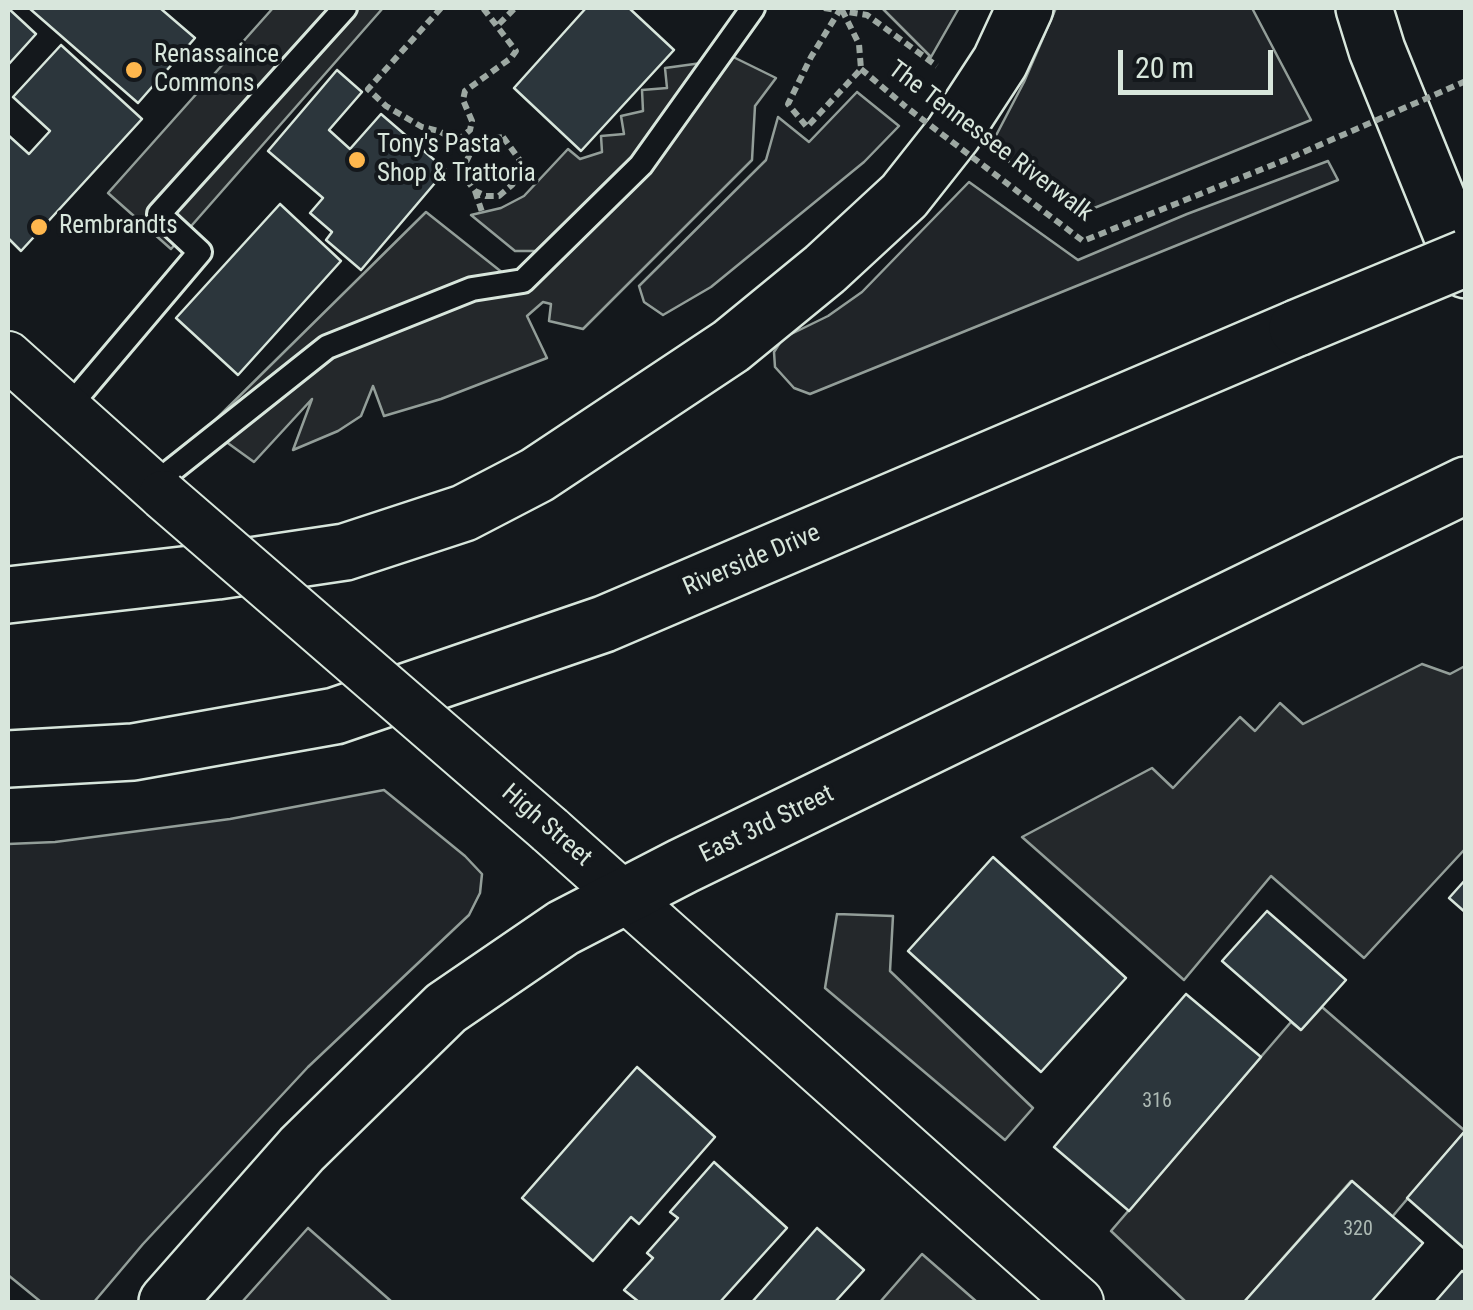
<!DOCTYPE html>
<style>
body{margin:0}
#map{position:relative;width:1473px;height:1310px;overflow:hidden;background:#14181c;font-family:"Roboto Condensed",sans-serif}
canvas{display:block}
.frame{position:absolute;inset:0;border:10px solid #d8e6dc;pointer-events:none}
.scale{position:absolute;left:1118px;top:50px;width:155px;height:45px;box-sizing:border-box;border:5px solid #d8e6dc;border-top:0;padding-left:12px;font-size:30px;line-height:35px;white-space:nowrap;color:#d8e6dc;-webkit-text-stroke:8px #14181c;paint-order:stroke}
</style>
<div id="map">
<canvas width="1473" height="1310"></canvas>
<div class="frame"></div>
<div class="scale">20 m</div>
</div>
<script>
const ctx = document.querySelector('canvas').getContext('2d');
ctx.lineJoin = 'round';
function paint(path, color) { ctx.fillStyle = color; ctx.fill(path, 'evenodd'); }
const poly = rows => new Path2D(rows.map(r => 'M' + r).join(''));
function strokePath(path, color, width, dash) { ctx.strokeStyle = color; ctx.lineWidth = width; ctx.lineCap = dash ? 'butt' : 'round'; ctx.setLineDash(dash || []); ctx.stroke(path); }
function label(font, color, halo, rows, align = 'center') {
  ctx.font = font + ' "Roboto Condensed",sans-serif'; ctx.lineWidth = 8; ctx.setLineDash([]); ctx.textBaseline = 'middle'; ctx.strokeStyle = halo; ctx.fillStyle = color; for (const [text, x, y, turn = 0] of rows) {
    ctx.save(); ctx.translate(x, y); ctx.rotate((+turn || 0) * Math.PI / 180); ctx.textAlign = isNaN(turn) ? turn : align; if (halo) ctx.strokeText(text, 0, 0); ctx.fillText(text, 0, 0); ctx.restore();
  }
}
const green = poly([
 [882,8,959,8,931,57,882,8],
 [1056,8,1252,8,1311,120,1077,215,990,147,1024,82,1056,8],
 [857,92,899,126,864,162,711,287,663,315,644,302,639,286,766,160,778,117,809,142,857,92],
 [1328,161,1338,180,810,394,794,388,775,367,774,352,783,338,828,316,862,292,969,182,1078,260,1187,214,1328,161],
 [384,790,465,856,482,874,480,893,469,915,308,1067,143,1244,94,1302,41,1302,8,1275,8,844,55,842,230,819,384,790],
 [308,1228,392,1302,242,1302,308,1228]
]);
paint(green, '#202428');
strokePath(green, '#939e99', 2.5);
const parking = poly([
 [273,8,383,8,171,249,108,193,273,8],
 [719,50,776,78,755,106,752,160,583,329,549,321,551,304,543,302,527,316,547,358,441,399,384,416,373,386,361,416,338,431,293,450,312,399,254,462,207,428,426,212,513,281,546,251,515,251,471,215,501,208,524,196,568,149,580,159,602,152,601,136,624,134,621,116,643,111,642,90,667,88,665,68,709,62,719,50],
 [1422,664,1450,674,1465,666,1465,849,1364,958,1271,876,1184,980,1022,837,1152,768,1173,788,1240,717,1255,731,1280,703,1303,724,1422,664],
 [837,914,893,916,890,971,1033,1108,1005,1140,825,988,837,914],
 [1322,1007,1465,1131,1392,1217,1351,1181,1244,1302,1186,1302,1111,1231,1291,1022,1301,1030,1322,1007],
 [922,1254,977,1302,880,1302,922,1254]
]);
paint(parking, '#24282b');
strokePath(parking, '#939e99', 2.5);
const building = poly([
 [8,8,36,34,8,65,8,8],
 [29,8,160,8,195,38,138,103,29,8],
 [586,8,629,8,674,50,581,151,514,88,586,8],
 [61,45,142,119,21,251,8,238,8,135,29,154,50,131,13,97,61,45],
 [337,70,362,92,329,130,350,149,381,114,446,170,361,270,326,240,332,232,310,213,323,198,268,151,337,70],
 [280,204,341,261,238,375,176,318,280,204],
 [993,857,1126,978,1041,1072,908,951,993,857],
 [1466,879,1466,913,1449,898,1466,879],
 [1267,911,1346,980,1301,1030,1222,961,1267,911],
 [1186,994,1261,1057,1129,1211,1054,1147,1186,994],
 [637,1067,715,1137,639,1224,631,1217,593,1261,522,1198,637,1067],
 [1465,1131,1466,1131,1466,1250,1407,1198,1465,1131],
 [714,1162,787,1228,720,1302,639,1302,624,1290,653,1258,647,1253,678,1218,670,1212,714,1162],
 [1352,1181,1423,1243,1371,1302,1244,1302,1352,1181],
 [817,1228,864,1270,835,1302,752,1302,817,1228],
 [1462,1271,1466,1274,1466,1302,1435,1302,1462,1271]
]);
paint(building, '#2c363c');
strokePath(building, '#d8e6dc', 2.5);
const service = poly([
 [67,409,200,252,159,214,345,8],
 [152,486,327,347,472,289,523,281,641,165,753,8]
]);
const minor = poly([
 [8,356,163,495],
 [550,830,1079,1302]
]);
const tertiary = poly([
 [167,1302,302,1149,446,1008,563,928,683,866,1466,485]
]);
const secondary = poly([
 [8,759,133,752,335,716,604,624,1297,328]
]);
const primary = poly([
 [1364,8,1377,50,1466,270],
 [8,595,217,571,345,552,464,513,537,475,731,346,825,269,904,196,953,134,1000,62,1025,8]
]);
strokePath(service, '#d8e6dc', 28);
strokePath(minor, '#d8e6dc', 52);
strokePath(tertiary, '#d8e6dc', 60);
strokePath(secondary, '#d8e6dc', 60);
strokePath(primary, '#d8e6dc', 60);
strokePath(poly([
 [441,8,368,89,386,106,422,127,439,131,472,150],
 [824,8,867,15,937,66],
 [841,8,811,57,788,104,807,127,861,69],
 [842,10,859,44,861,69],
 [499,24,515,8],
 [861,69,906,107],
 [503,137,519,159,520,173,512,185,499,196,486,196,475,191,467,180,464,166,472,150,489,139,503,137],
 [457,141,470,130,472,121,463,100,465,91,511,58,516,51,483,8],
 [475,191,482,212]
]), '#9da8a2', 6, [8, 5]);
strokePath(service, '#14181c', 22);
strokePath(minor, '#14181c', 48);
strokePath(tertiary, '#14181c', 55);
strokePath(secondary, '#14181c', 55);
strokePath(primary, '#14181c', 55);
const minorBridge = poly([
 [163,495,550,830]
]);
const secondaryBridge = poly([
 [1297,328,1466,258]
]);
strokePath(minorBridge, '#d8e6dc', 52, []);
strokePath(secondaryBridge, '#d8e6dc', 60, []);
strokePath(poly([
 [910,110,1083,241,1290,158,1466,81]
]), '#9da8a2', 6, [8, 5]);
strokePath(minorBridge, '#14181c', 48);
strokePath(secondaryBridge, '#14181c', 55);
for (const [x, y, r, color] of [
 [134,70,10,"#ffb74d"],
 [357,160,10,"#ffb74d"],
 [39,227,10,"#ffb74d"]
]) { const dot = new Path2D(); dot.arc(x, y, r, 0, 2 * Math.PI); ctx.fillStyle = color; ctx.fill(dot); strokePath(dot, '#14181c', 4); }
label('20px', '#adbab4', null, [
 ["316",1157,1102],
 ["320",1358,1230]
]);
label('25px', '#d8e6dc', '#14181c', [
 ["Renassaince",154,56],
 ["Commons",154,85],
 ["Tony's Pasta",377,146],
 ["Shop & Trattoria",377,175],
 ["Rembrandts",59,227]
], 'left');
label('25px', '#d8e6dc', '#14181c', [
 ["The Tennessee Riverwalk",990,142,37],
 ["Riverside Drive",752,561,-23],
 ["East 3rd Street",767,825,-26],
 ["High Street",546,826,41]
]);
</script>
